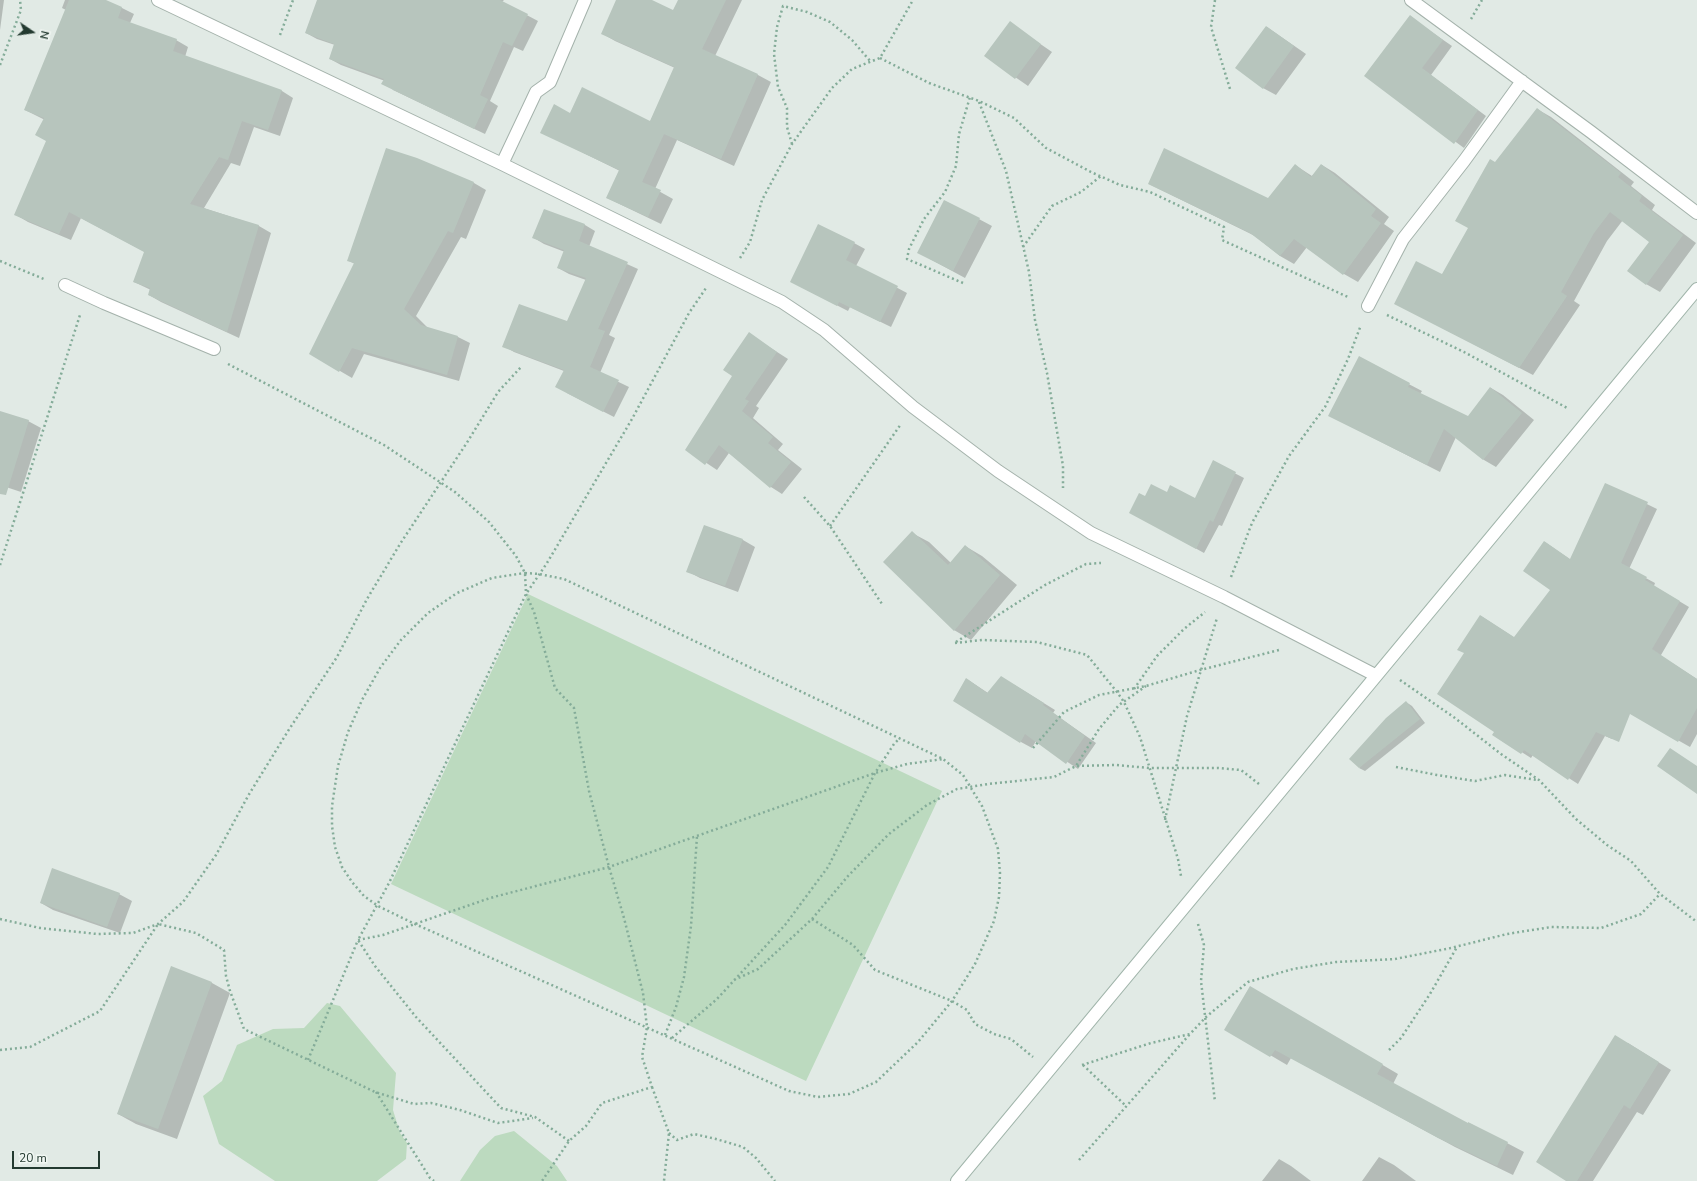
<!DOCTYPE html>
<style>
body{margin:0}
#map{position:relative;width:1697px;height:1181px;overflow:hidden;background:#e1eae5;font-family:"Nunito Sans",sans-serif}
canvas{display:block}
.north{position:absolute;left:12px;top:12px;width:40px;height:40px;-webkit-text-stroke:3px #f1f7f3;paint-order:stroke;rotate:103deg;font-size:11px;font-weight:700;line-height:16px;text-align:center;color:#233a30}
.north::after{content:'';display:block;margin:auto;width:14px;height:18px;background:#233a30;clip-path:polygon(50% 0,100% 100%,50% 72%,0 100%)}
.scale{position:absolute;left:12px;top:1151px;width:88px;height:18px;box-sizing:border-box;border:2px solid #233a30;border-top:0;padding-left:5px;font-size:12px;line-height:14px;white-space:nowrap;color:#233a30;-webkit-text-stroke:3px #f1f7f3;paint-order:stroke}
</style>
<div id="map">
<canvas width="1697" height="1181"></canvas>
<div class="north">N</div>
<div class="scale">20 m</div>
</div>
<script>
const ctx = document.querySelector('canvas').getContext('2d');
ctx.lineJoin = 'round';
function paint(path, color) { ctx.fillStyle = color; ctx.fill(path, 'evenodd'); }
const poly = rows => new Path2D(rows.map(r => 'M' + r).join(''));
function strokePath(path, color, width, dash) { ctx.strokeStyle = color; ctx.lineWidth = width; ctx.lineCap = dash ? 'butt' : 'round'; ctx.setLineDash(dash || []); ctx.stroke(path); }
paint(poly([
 [528,594,942,791,806,1081,391,884],
 [327,1003,340,1006,396,1073,393,1110,400,1133,407,1143,406,1159,377,1181,275,1181,219,1144,203,1096,222,1081,237,1045,273,1029,304,1028],
 [514,1131,557,1166,567,1181,460,1181,480,1150,495,1136]
]), '#bcdabf');
paint(poly([
 [0,0,4,0,0,30],
 [65,0,104,0,122,8,134,14,130,23,176,40,188,47,185,57,282,91,293,98,280,136,254,127,240,166,231,163,204,208,259,226,271,233,239,338,161,302,149,295,151,290,134,282,145,252,81,218,71,240,28,222,16,215,47,141,45,120,25,110,66,10,62,8],
 [318,0,504,0,502,2,538,21,523,51,514,47,490,101,498,106,485,134,393,90,385,81,341,65,330,59,335,45,317,39,306,33],
 [618,0,649,0,673,11,679,0,742,0,715,56,758,75,771,82,734,166,677,140,655,189,673,199,661,224,607,198,620,171,541,132,570,114,650,122,675,68,615,41,603,34],
 [1410,17,1452,46,1431,75,1486,116,1464,148,1366,76],
 [1010,23,1052,52,1028,86,985,56],
 [1267,27,1306,54,1276,95,1263,88],
 [1537,109,1551,117,1634,182,1631,186,1655,205,1652,210,1696,243,1660,292,1646,284,1650,242,1623,220,1607,241,1574,301,1580,305,1533,375,1396,304,1442,275,1470,228,1495,163],
 [416,159,474,183,486,190,466,239,461,237,416,316,428,328,458,337,470,343,459,381,364,354,352,378,311,354,355,264,349,261],
 [1295,165,1312,176,1322,165,1335,173,1389,217,1384,224,1394,231,1358,282,1344,274,1307,247,1294,264,1280,256,1255,236,1149,184,1269,199],
 [945,201,992,226,965,278,930,259],
 [544,210,585,225,595,231,589,247,638,269,609,335,615,338,600,373,629,387,614,417,567,393,564,371,514,352,504,346,567,323,586,280,569,274,558,268,565,252,544,244,534,238],
 [854,243,865,249,856,266,907,293,891,327,850,307,848,311,801,287],
 [749,334,788,359,756,406,759,408,753,418,783,444,778,450,802,469,782,494,771,487,729,453,717,470,687,450,733,376],
 [1359,358,1422,391,1420,394,1468,417,1491,388,1503,395,1534,420,1496,467,1484,460,1456,437,1440,472,1330,416],
 [0,412,28,421,41,428,21,492,0,485],
 [1213,462,1244,478,1222,526,1219,525,1204,553,1139,517,1146,498,1168,494,1196,500],
 [1606,484,1657,509,1629,569,1655,583,1654,586,1689,607,1640,691,1672,663,1697,679,1697,734,1690,747,1628,712,1612,739,1605,736,1578,784,1533,755,1531,758,1493,734,1495,732,1465,653,1481,616,1515,638,1552,590,1545,542,1571,560],
 [705,526,743,540,755,547,738,592,700,578,687,571],
 [912,533,929,542,951,563,965,546,982,556,1017,585,971,640,954,630],
 [967,679,988,693,1013,684,1055,710,1053,713,1096,743,1078,769,1036,741,1032,748,1021,742],
 [1406,702,1412,706,1425,723,1365,771,1359,768],
 [119,894,132,901,120,933,53,910,41,903],
 [172,968,212,983,230,993,177,1139,136,1124,118,1114],
 [1250,987,1398,1074,1393,1084,1468,1124,1469,1123,1524,1152,1513,1175,1455,1147,1291,1058,1287,1065,1226,1029],
 [1628,1043,1671,1070,1643,1115,1637,1112,1593,1181,1568,1181],
 [1379,1157,1394,1165,1416,1181,1362,1181],
 [1279,1159,1291,1166,1311,1181,1262,1181]
]), '#0003');
paint(poly([
 [69,0,106,0,122,7,118,18,177,39,173,51,282,90,268,130,242,121,228,160,219,157,190,204,259,225,227,332,148,295,150,288,133,282,144,252,69,212,59,234,14,215,46,141,35,135,44,118,24,110],
 [317,0,500,0,528,14,512,46,503,42,480,95,488,99,474,129,381,84,384,79,329,59,334,44,305,33],
 [616,0,652,0,673,10,678,0,726,0,702,49,758,74,721,159,664,134,642,182,661,190,648,217,606,198,619,170,540,133,554,104,570,113,582,87,650,121,674,67,601,34],
 [1410,15,1443,40,1422,68,1478,110,1454,144,1364,76],
 [1010,21,1041,44,1015,79,984,56],
 [1266,26,1294,46,1263,89,1235,68],
 [1537,108,1621,173,1618,177,1642,196,1639,201,1683,235,1646,285,1627,271,1649,242,1610,212,1594,233,1561,292,1567,296,1519,368,1394,304,1416,261,1442,274,1468,228,1455,221,1490,159,1495,162],
 [386,148,417,158,474,182,453,233,448,231,404,309,421,325,458,336,447,375,352,348,339,372,309,354,354,263,347,261],
 [1164,148,1268,198,1295,164,1311,177,1321,164,1376,209,1371,216,1381,223,1343,275,1294,239,1280,256,1250,233,1148,184],
 [944,200,980,218,953,271,917,253],
 [544,209,585,224,579,241,628,262,598,329,605,331,590,367,619,380,603,412,555,387,564,370,502,347,519,304,567,321,586,278,557,268,564,250,532,238],
 [818,224,855,242,846,260,898,286,880,322,839,302,837,306,790,282],
 [749,332,777,352,745,399,749,401,742,411,773,437,768,443,791,462,770,488,719,445,705,465,685,450,732,376,723,370],
 [1359,356,1410,383,1408,387,1468,416,1490,387,1522,413,1483,460,1444,429,1427,465,1328,416],
 [0,411,29,420,6,495,0,494],
 [1213,460,1236,472,1213,522,1210,520,1196,549,1129,513,1139,493,1145,496,1151,484,1167,492,1170,485,1195,498],
 [1605,483,1648,502,1621,563,1647,577,1645,580,1680,601,1652,649,1697,679,1697,708,1678,742,1630,714,1619,742,1596,732,1568,780,1524,750,1521,754,1492,735,1494,732,1437,694,1464,653,1457,650,1480,615,1514,637,1550,590,1523,571,1544,541,1570,559],
 [704,525,743,539,725,586,686,572],
 [912,531,948,565,965,545,1000,575,954,631,883,562],
 [1001,676,1044,703,1043,705,1085,736,1066,764,1025,734,1020,743,953,701,966,678,987,693],
 [1406,701,1420,719,1359,768,1349,759,1386,718],
 [1670,748,1697,766,1697,794,1657,766],
 [52,868,120,893,107,927,40,903],
 [171,966,212,982,158,1129,117,1114],
 [1250,986,1383,1064,1377,1074,1468,1123,1468,1122,1508,1142,1497,1166,1438,1138,1275,1050,1270,1057,1224,1030],
 [1615,1035,1659,1062,1630,1109,1624,1105,1577,1181,1566,1181,1536,1162]
]), '#b7c5bd');
const street = poly([
 [158,0,502,164,782,302,824,330,913,407,998,471,1091,533,1224,597,1375,675],
 [1411,0,1591,132,1697,213],
 [502,164,536,92,550,82,585,0],
 [65,285,104,303,214,349],
 [1368,306,1403,239,1464,161,1522,81]
]);
const secondary = poly([
 [957,1181,1697,289]
]);
strokePath(street, '#a4b2ab', 14);
strokePath(secondary, '#a1b5ab', 14);
strokePath(poly([
 [1215,0,1211,27,1230,89],
 [1471,19,1482,0],
 [280,35,293,0],
 [880,58,929,83,979,101,1014,118,1046,148,1091,172,1120,185,1150,192,1224,227,1222,240,1348,297],
 [0,65,21,10,20,0],
 [979,102,1006,171,1029,272,1035,320,1047,373,1063,466,1063,488],
 [792,144,787,127,787,108,778,87,774,54,777,27,783,6,807,12,830,22,852,40,871,62],
 [1023,247,1052,206,1081,192,1101,176],
 [740,258,750,242,762,200,792,144,832,88,852,69,880,58,913,0],
 [0,261,44,279],
 [963,283,907,259,909,249,924,219,945,192,956,166,959,134,970,97],
 [1387,315,1464,352,1569,409],
 [228,364,384,445,455,492,489,522,516,556,525,573,526,594,534,612,555,688,574,708,589,791,609,867,624,918,643,993,647,1027,642,1057,652,1087,602,1103,586,1126,569,1141,542,1181],
 [804,497,830,526,882,604],
 [830,526,901,424],
 [0,565,80,315],
 [525,573,539,574,564,579,943,759,963,775,982,806,998,849,1000,873,999,897,994,921,975,964,952,1001,918,1042,876,1082,849,1094,818,1097,789,1091,415,924,378,906,364,896,352,882,342,867,335,847,332,826,332,806,338,766,348,732,362,700,380,668,401,640,428,613,457,593,492,578,525,573],
 [1231,577,1252,523,1289,456,1325,407,1348,359,1361,325],
 [956,642,1045,585,1086,564,1101,563],
 [955,643,982,640,1037,642,1087,655,1117,692,1124,702,1140,737,1178,859,1181,876],
 [1400,680,1455,718,1501,754,1539,780,1576,819,1607,845,1631,861,1660,894,1697,922],
 [1134,689,1157,656,1184,629,1205,612],
 [1033,748,1064,712,1099,695,1146,686,1200,670,1279,650],
 [1077,766,1116,765,1149,768,1218,768,1241,770,1259,784],
 [1396,767,1437,775,1475,781,1505,775,1537,780],
 [1165,820,1187,716,1217,618],
 [0,919,40,928,97,934,133,933,158,924,183,902,216,855,248,796,288,731,337,657,367,599,400,544,468,441,498,392,521,367],
 [812,919,853,945,875,970,952,1001,967,1010,975,1024,994,1034,1011,1039,1033,1057],
 [1198,924,1204,945,1201,981,1215,1102],
 [734,980,758,969,812,919,848,876,889,834,927,805,957,789,988,784,1054,777,1076,766,1099,729,1119,705,1146,686],
 [665,1035,676,1007,684,977,691,926,697,836],
 [672,1038,717,999,785,925,828,867,875,773,894,744,900,738],
 [0,1050,30,1047,100,1011,158,924,196,933,224,950,226,976,230,991,244,1029,375,1092,414,1104,431,1103,460,1110,498,1123,533,1118],
 [1389,1050,1401,1038,1430,994,1457,947],
 [308,1060,358,940,383,935,490,898,609,867,875,773,907,764,943,759],
 [1082,1065,1151,1043,1190,1034,1206,1017,1248,982,1293,969,1336,962,1395,959,1451,948,1507,934,1551,927,1601,928,1641,914,1660,894],
 [1083,1065,1126,1106],
 [652,1087,669,1133,664,1181],
 [376,1092,430,1178,434,1181],
 [669,1133,677,1140,694,1134,716,1139,743,1147,756,1158,775,1181],
 [569,1141,535,1117,501,1108,416,1017,375,966,358,940,389,883,526,594,547,563,632,419,689,313,706,288],
 [1079,1160,1190,1034]
]), '#84ac99', 2.5, [2, 3]);
strokePath(street, '#fff', 12);
strokePath(secondary, '#fff', 12);
</script>
